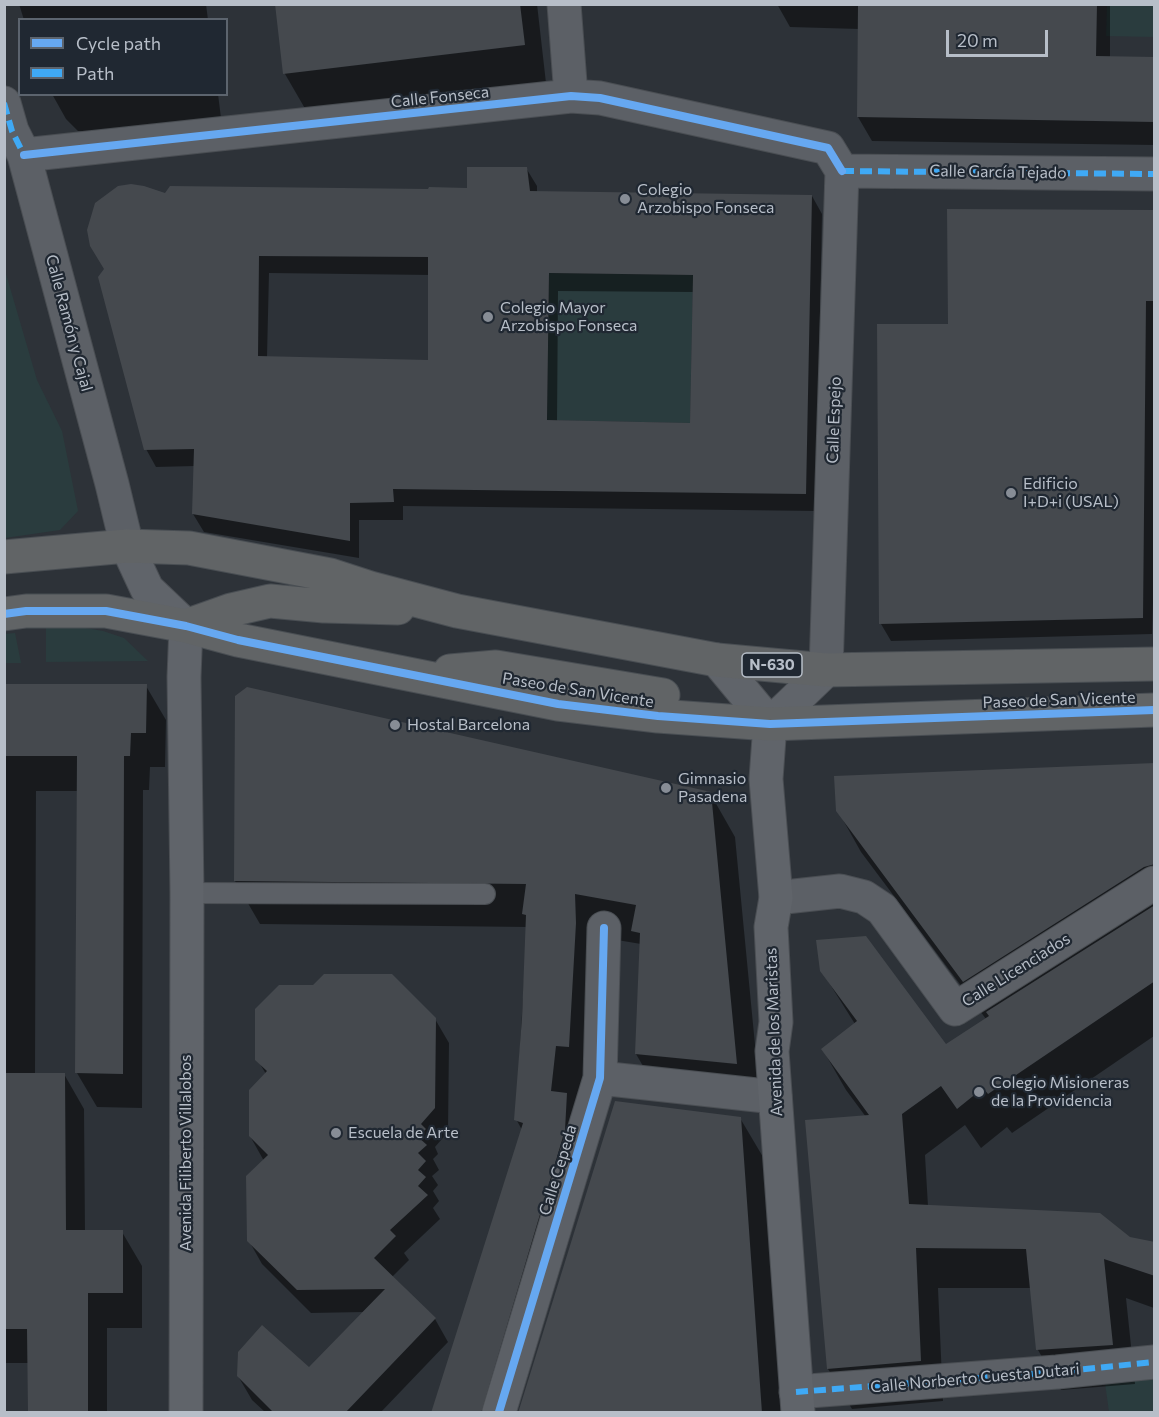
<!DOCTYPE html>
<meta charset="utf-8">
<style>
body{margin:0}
#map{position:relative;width:1159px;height:1417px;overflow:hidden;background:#2d3238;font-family:Commissioner,sans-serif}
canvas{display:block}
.frame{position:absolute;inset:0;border:6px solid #b7bec8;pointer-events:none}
.legend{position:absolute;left:18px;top:18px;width:210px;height:78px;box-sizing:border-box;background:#202832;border:2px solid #5c646e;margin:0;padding:8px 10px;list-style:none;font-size:18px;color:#b7bec8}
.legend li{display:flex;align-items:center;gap:12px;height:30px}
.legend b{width:30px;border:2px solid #5c646e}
.scale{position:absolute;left:946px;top:30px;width:102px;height:27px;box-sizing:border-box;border:3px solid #b7bec8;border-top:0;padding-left:8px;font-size:18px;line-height:21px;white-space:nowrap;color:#b7bec8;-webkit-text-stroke:4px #202832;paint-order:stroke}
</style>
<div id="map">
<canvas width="1159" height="1417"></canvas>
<div class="frame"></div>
<ul class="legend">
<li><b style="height:8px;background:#66a8f1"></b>Cycle path</li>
<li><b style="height:8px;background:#3fa9f5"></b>Path</li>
</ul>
<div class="scale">20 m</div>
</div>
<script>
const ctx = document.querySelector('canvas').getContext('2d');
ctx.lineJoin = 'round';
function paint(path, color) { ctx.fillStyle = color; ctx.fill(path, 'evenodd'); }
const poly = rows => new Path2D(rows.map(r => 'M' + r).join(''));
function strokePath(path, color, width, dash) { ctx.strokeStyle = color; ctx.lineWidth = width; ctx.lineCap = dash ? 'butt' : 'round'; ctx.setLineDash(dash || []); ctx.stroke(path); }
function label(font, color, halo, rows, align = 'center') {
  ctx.font = font + ' Commissioner,sans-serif'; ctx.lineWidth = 4.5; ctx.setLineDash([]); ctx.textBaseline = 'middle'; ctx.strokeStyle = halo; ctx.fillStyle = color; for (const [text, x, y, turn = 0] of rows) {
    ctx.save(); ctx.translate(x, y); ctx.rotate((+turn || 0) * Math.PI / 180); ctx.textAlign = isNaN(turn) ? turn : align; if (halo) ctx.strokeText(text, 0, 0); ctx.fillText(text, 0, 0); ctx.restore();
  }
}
paint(poly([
 [1107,5,1154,5,1154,37,1106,36],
 [4,267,37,380,62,431,78,511,60,530,5,538],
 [549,273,693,275,690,423,547,420],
 [75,626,103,631,124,638,148,661,46,662,46,628],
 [15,633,21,663,5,663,5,634],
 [1154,1376,1154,1412,1109,1412,1105,1383]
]), '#2a3c3e');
paint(poly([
 [19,4,206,4,208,20,24,20],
 [276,4,537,4,546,83,307,112,285,74],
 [777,4,896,4,896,7,1014,8,1014,4,1110,4,1110,58,1154,59,1154,145,872,141,858,117,859,29,790,27],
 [52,94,218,94,221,118,89,132,78,131,66,119],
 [526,168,537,186,537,193,812,196,822,214,816,511,403,506,403,520,359,520,359,558,204,532,193,514,195,466,156,467,146,449,165,194,468,189],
 [269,273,430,275,430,362,267,357],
 [558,291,694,292,691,424,557,422],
 [1154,211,1154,603,1153,603,1152,634,891,641,881,624,949,325],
 [4,685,146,686,166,720,165,767,150,767,149,790,143,790,142,1108,97,1107,77,1073,78,791,36,791,35,1074,64,1074,84,1109,85,1232,122,1232,142,1266,142,1328,107,1328,107,1412,29,1412,29,1363,4,1363],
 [1154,764,1154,1036,1012,1133,1007,1127,981,1148,965,1125,925,1155,928,1206,1154,1243,1154,1308,1126,1298,1135,1384,1061,1390,1038,1350,1032,1288,938,1288,943,1401,852,1409,828,1369,807,1121,866,1117,846,1090,823,1050,855,1024,821,970,945,1046,986,1019,861,852,838,811],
 [710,793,735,837,761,1107,661,1097,636,1054,641,944,599,937,589,1174,517,1412,432,1412,522,1130,516,1119,527,927,260,924,235,881],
 [435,1019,449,1043,448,1132,435,1147,438,1154,433,1159,439,1170,432,1176,438,1185,433,1191,439,1201,433,1208,440,1219,404,1253,409,1260,392,1277,435,1319,448,1342,381,1412,265,1412,252,1400,238,1376,309,1369,364,1312,311,1313,262,1264,249,1241,264,1161,250,1136,266,1074,257,1059],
 [740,1118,766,1162,783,1412,520,1412]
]), '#0007');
paint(poly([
 [275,4,520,4,525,45,283,74],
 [1012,4,1097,4,1096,56,1155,57,1155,122,857,117,858,6,1012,6],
 [467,167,527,167,530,191,812,195,806,494,393,489,394,502,350,503,350,541,192,514,194,449,144,450,98,277,104,269,90,246,87,230,95,203,118,186,131,184,144,186,165,193,170,186,428,189,429,187,467,188],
 [259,256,428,257,428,360,258,356],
 [549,273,693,275,690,423,547,420],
 [947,209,1155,210,1155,301,1146,301,1143,618,879,624,877,324,948,324],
 [4,684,147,684,146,733,131,733,130,756,124,756,123,1074,75,1073,77,756,4,756],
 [247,687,711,792,737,1064,635,1054,640,933,631,931,636,905,575,894,576,923,569,1047,556,1046,551,1091,567,1093,565,1130,481,1413,431,1413,523,1123,514,1120,522,1018,526,915,522,914,526,884,234,881,235,696],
 [1155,763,1155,864,1144,867,963,982,836,811,834,776],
 [1155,905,1155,981,988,1094,983,1088,957,1109,941,1086,902,1114,909,1204,1100,1213,1130,1237,1155,1242,1155,1276,1104,1259,1113,1345,1036,1350,1026,1249,916,1248,921,1361,827,1369,805,1120,869,1115,821,1049,857,1021,820,971,816,940,866,936,946,1044,989,1016,986,1012],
 [324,974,392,974,436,1018,435,1108,421,1124,426,1129,418,1137,427,1145,418,1153,426,1161,418,1170,426,1177,418,1186,428,1195,390,1230,396,1236,374,1258,436,1318,345,1413,274,1413,237,1376,238,1352,262,1325,309,1367,385,1289,297,1290,247,1241,246,1176,268,1155,249,1136,249,1090,267,1071,255,1060,255,1009,279,985,313,985],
 [4,1073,65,1073,66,1230,123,1230,123,1293,88,1293,88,1413,28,1413,27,1329,4,1329],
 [615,1101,741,1117,762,1413,518,1413]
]), '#45494e');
const lane = poly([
 [187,893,485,894]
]);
const street = poly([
 [564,4,571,96],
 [4,103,12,131,24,155,112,484,127,546],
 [24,155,571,96,600,98,828,148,842,171],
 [842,171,1154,174],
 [826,670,842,171],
 [776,898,840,891,864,897,882,909,955,1009,1154,883],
 [600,1078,775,1097],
 [796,1392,1057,1372,1154,1362],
 [499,1412,600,1078,604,928]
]);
const secondary = poly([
 [127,546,147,589,186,626,184,677,187,893,186,1412],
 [717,660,770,724],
 [798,1412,772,1051,776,1022,771,927,776,898,766,779,770,724,826,670]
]);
const highway = poly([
 [4,557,127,546,189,548,330,575,370,588,457,611,717,660,826,670,1154,664],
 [4,614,26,611,106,611,186,626,238,640,558,704,658,716,770,724,1154,710],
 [186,626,231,610,270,601,324,606,398,608],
 [450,671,496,667,663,695]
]);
strokePath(lane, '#4a4e53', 22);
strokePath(street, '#4a4e53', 35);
strokePath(secondary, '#4a4e53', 35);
strokePath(highway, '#494e53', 35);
strokePath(lane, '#5c6066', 20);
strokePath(street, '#5c6066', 33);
strokePath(secondary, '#60646a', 33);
strokePath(highway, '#616466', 33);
strokePath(poly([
 [4,103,12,131,24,155],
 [842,171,1154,174],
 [796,1392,1057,1372,1154,1362]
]), '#3fa9f5', 6, [12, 6]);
strokePath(poly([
 [24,155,571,96,600,98,828,148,842,171],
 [4,614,26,611,106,611,186,626,238,640,558,704,658,716,770,724,1154,710],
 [499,1412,600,1078,604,928]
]), '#66a8f1', 8);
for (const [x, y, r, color] of [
 [625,199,6,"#878d96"],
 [488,317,6,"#878d96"],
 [1011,493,6,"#878d96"],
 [395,725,6,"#878d96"],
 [666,788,6,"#878d96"],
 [979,1092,6,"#878d96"],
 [336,1133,6,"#878d96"]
]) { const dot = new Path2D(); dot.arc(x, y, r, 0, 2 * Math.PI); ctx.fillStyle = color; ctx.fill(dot); strokePath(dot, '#202832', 2); }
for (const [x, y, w] of [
 [772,665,60]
]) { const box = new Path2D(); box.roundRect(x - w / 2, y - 12, w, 24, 4.5); ctx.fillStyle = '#202832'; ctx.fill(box); strokePath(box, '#b7bec8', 1.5); }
label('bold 15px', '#b7bec8', null, [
 ["N-630",772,665]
]);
label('16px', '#b7bec8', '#202832', [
 ["Calle Fonseca",440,97,-6],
 ["Calle García Tejado",998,172,1],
 ["Calle Ramón y Cajal",69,323,75],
 ["Calle Espejo",834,420,-88],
 ["Paseo de San Vicente",578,690,9],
 ["Paseo de San Vicente",1059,700,-2],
 ["Calle Licenciados",1016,970,-32],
 ["Avenida de los Maristas",774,1032,-92],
 ["Avenida Filiberto Villalobos",186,1153,-90],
 ["Calle Cepeda",558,1170,-73],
 ["Calle Norberto Cuesta Dutari",975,1378,-5]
]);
label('16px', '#b7bec8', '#202832', [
 ["Colegio",637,190],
 ["Arzobispo Fonseca",637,208],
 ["Colegio Mayor",500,308],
 ["Arzobispo Fonseca",500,326],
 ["Edificio",1023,484],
 ["I+D+i (USAL)",1023,502],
 ["Hostal Barcelona",407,725],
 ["Gimnasio",678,779],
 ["Pasadena",678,797],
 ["Colegio Misioneras",991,1083],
 ["de la Providencia",991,1101],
 ["Escuela de Arte",348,1133]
], 'left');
</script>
